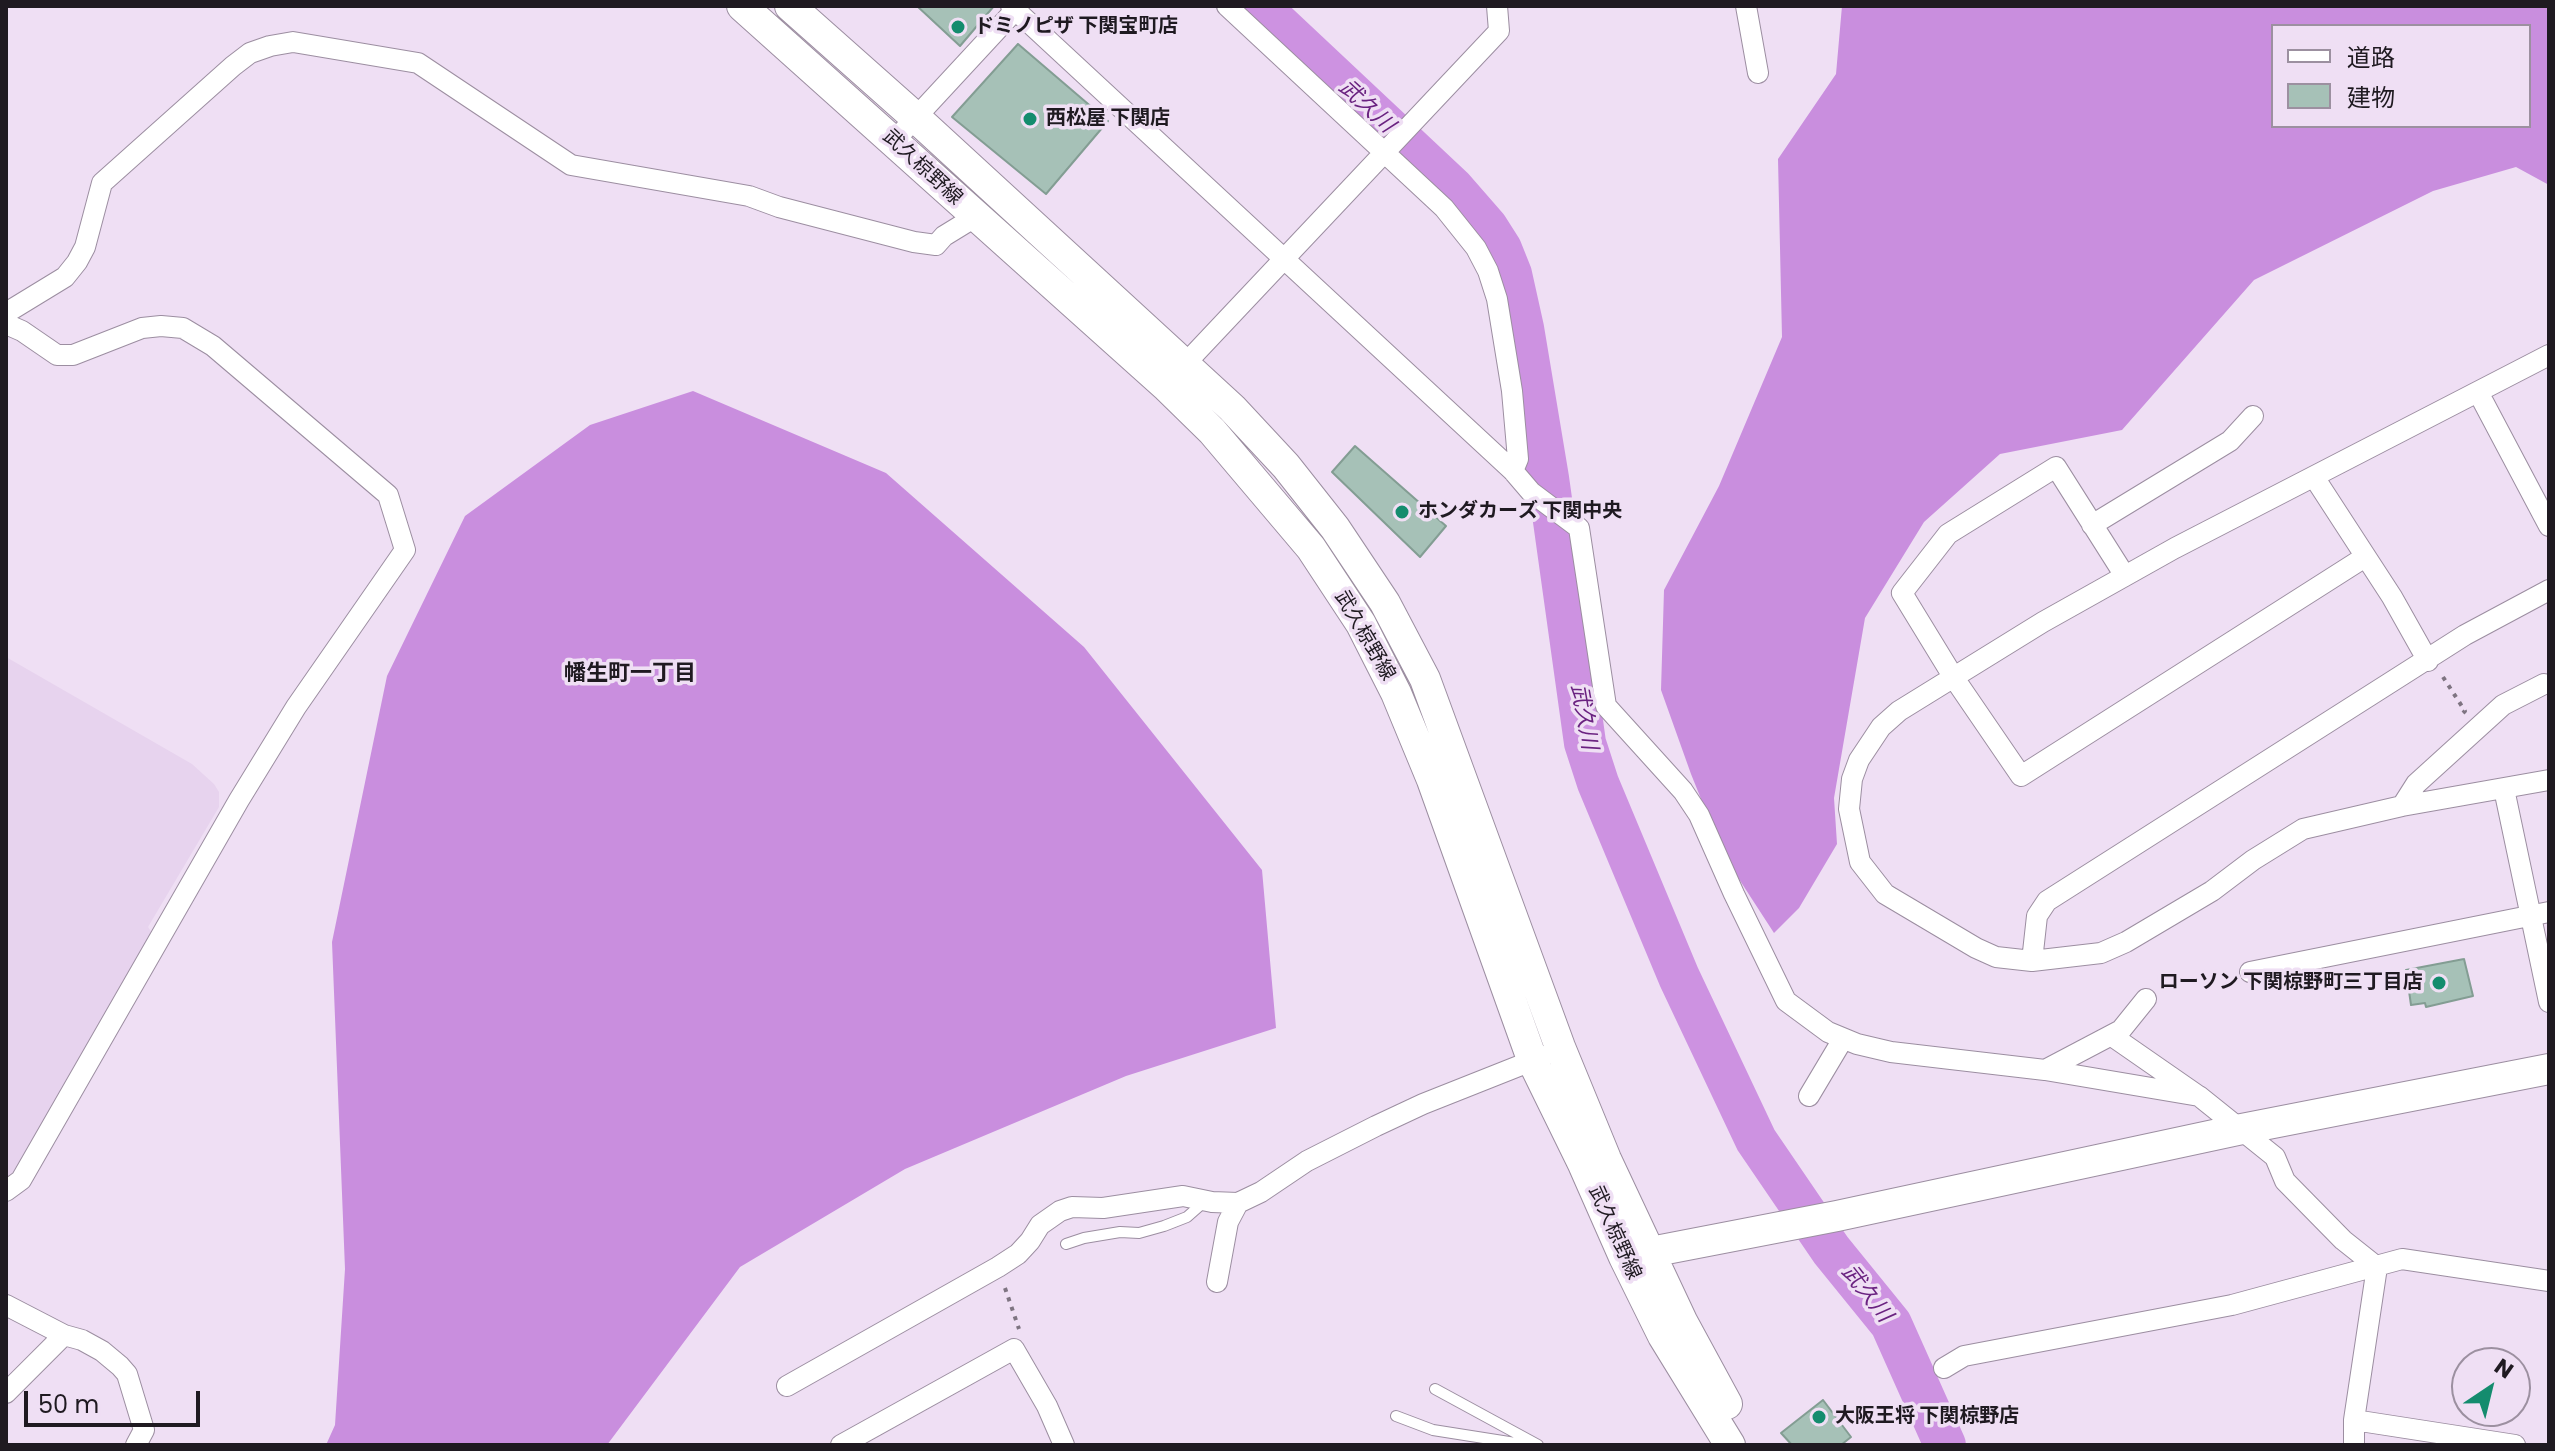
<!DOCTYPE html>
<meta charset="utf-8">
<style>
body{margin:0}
#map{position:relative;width:2555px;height:1451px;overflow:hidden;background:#efdff4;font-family:Poppins,"Noto Sans JP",sans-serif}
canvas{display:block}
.frame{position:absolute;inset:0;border:8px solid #1f1a21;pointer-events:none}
.legend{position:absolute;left:2271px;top:24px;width:260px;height:104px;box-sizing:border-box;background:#efdff4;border:2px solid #9c90a0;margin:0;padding:10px 14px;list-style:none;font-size:24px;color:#1f1a21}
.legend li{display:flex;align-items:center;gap:16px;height:40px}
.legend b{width:40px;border:2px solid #9c90a0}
.north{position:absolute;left:2451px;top:1347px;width:80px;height:80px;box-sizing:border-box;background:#efdff4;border:2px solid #9c90a0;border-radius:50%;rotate:35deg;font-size:22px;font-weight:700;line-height:32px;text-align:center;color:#1f1a21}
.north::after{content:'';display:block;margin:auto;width:28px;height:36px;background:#148c6e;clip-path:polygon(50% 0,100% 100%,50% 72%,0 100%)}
.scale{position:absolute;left:24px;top:1391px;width:176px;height:36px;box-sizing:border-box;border:4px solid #1f1a21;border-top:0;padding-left:10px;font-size:24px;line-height:28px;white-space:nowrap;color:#1f1a21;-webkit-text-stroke:6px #efdff4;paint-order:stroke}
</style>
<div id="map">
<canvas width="2555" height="1451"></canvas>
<div class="frame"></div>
<ul class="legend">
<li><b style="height:10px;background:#fff"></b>道路</li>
<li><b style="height:22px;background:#a6c1b7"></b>建物</li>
</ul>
<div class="north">N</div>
<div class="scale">50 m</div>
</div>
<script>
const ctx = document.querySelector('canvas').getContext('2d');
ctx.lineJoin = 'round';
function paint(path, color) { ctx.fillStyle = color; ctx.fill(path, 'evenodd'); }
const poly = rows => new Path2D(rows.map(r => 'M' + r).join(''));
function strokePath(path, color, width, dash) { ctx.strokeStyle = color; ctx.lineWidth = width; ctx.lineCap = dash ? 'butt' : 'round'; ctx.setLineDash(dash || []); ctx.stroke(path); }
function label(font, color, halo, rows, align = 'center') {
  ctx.font = font + ' Poppins,"Noto Sans JP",sans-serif'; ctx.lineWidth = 7; ctx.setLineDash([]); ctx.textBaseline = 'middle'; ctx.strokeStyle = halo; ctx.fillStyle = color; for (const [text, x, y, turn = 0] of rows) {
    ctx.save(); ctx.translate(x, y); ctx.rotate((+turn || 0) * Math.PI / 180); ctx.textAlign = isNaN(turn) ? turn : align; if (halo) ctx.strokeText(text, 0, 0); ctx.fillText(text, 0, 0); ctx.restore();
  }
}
paint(poly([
 [6,657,192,764,214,784,219,792,219,807,148,927,152,933,113,1003,13,1172,6,1177]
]), '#e7d3ee');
paint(poly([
 [1842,6,2549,6,2549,185,2516,167,2433,191,2254,280,2122,430,2000,454,1924,522,1865,618,1834,798,1837,844,1799,908,1774,933,1724,856,1691,774,1661,690,1664,590,1719,486,1782,337,1778,159,1836,74],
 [2273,26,2529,26,2529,126,2273,126],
 [693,391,886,473,1084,647,1262,870,1276,1028,1126,1076,905,1169,740,1267,607,1445,326,1445,335,1425,345,1269,332,942,387,676,465,516,590,425]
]), '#c98ede');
strokePath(poly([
 [1259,6,1453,188,1487,227,1501,249,1511,274,1523,328,1548,478,1585,743,1598,783,1679,977,1756,1140,1831,1250,1891,1324,1945,1445]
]), '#cd92e1', 42);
const building = poly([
 [917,6,994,6,960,46,917,6],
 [1018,44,1108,121,1046,194,952,117,1018,44],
 [1355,446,1446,526,1420,557,1332,472,1355,446],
 [2464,959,2473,996,2426,1007,2425,1003,2411,1005,2406,970,2464,959],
 [1823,1400,1851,1437,1841,1445,1792,1445,1781,1433,1823,1400]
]);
paint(building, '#a6c1b7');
strokePath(building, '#839d93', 2);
const lane = poly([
 [1066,1244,1084,1238,1120,1232,1139,1233,1164,1226,1187,1217,1204,1202],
 [1435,1389,1538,1445],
 [1396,1416,1433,1430,1528,1445]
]);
const street = poly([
 [1011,6,1513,471,1531,492,1579,528,1606,706,1683,791,1699,815,1734,894,1786,1001,1828,1032,1857,1044,1891,1052,2045,1070,2199,1096,2275,1157,2285,1181,2343,1240,2377,1267],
 [1227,6,1444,208,1476,248,1488,271,1497,299,1512,391,1518,459,1513,471],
 [1746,6,1758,73],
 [894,141,1019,6],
 [6,313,65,277,77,262,85,247,102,183,233,66,250,53,270,46,293,42,418,63,571,165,749,196,779,207,914,242,936,245,944,236,975,217],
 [6,324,22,331,57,355,73,355,142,328,161,326,183,328,213,346,388,495,405,550,296,707,239,800,21,1180,6,1191],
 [2549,355,2175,548,2043,622,1899,711,1881,727,1859,760,1852,779,1849,809,1860,862,1885,894,1976,948,1996,957,2032,961,2101,953,2126,942,2212,891,2253,860,2303,829,2402,806,2549,780],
 [1185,364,1499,31,1497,6],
 [2478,392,2549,526],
 [2314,477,2392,597,2428,661],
 [2092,525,2230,441,2253,416],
 [2125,576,2056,467,1948,534,1902,593,1954,678,2021,776,2365,557],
 [2504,789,2549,1002],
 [2402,806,2416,784,2503,705,2544,684],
 [2032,961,2037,916,2047,901,2465,635,2549,590],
 [2250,972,2549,912],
 [2112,1036,2197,1095],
 [2045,1070,2121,1030,2146,999],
 [1809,1096,1843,1039],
 [1217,1282,1228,1222,1238,1203],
 [6,1305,64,1335,82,1340,102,1351,120,1366,127,1374,144,1430,136,1445],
 [1944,1368,1964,1356,2232,1305,2402,1259,2549,1281],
 [787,1386,998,1267,1018,1254,1030,1241,1040,1225,1060,1211,1072,1207,1103,1208,1183,1196,1212,1202,1238,1203,1261,1192,1307,1161,1376,1126,1423,1104,1544,1056],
 [6,1393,64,1335],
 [2354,1420,2515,1445],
 [841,1445,1014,1349,1047,1406,1064,1445],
 [2354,1445,2354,1420,2377,1267]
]);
const secondary = poly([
 [742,6,1166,386,1212,431,1311,548,1361,624,1396,693,1432,780,1533,1062,1583,1164,1624,1257,1663,1336,1730,1445],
 [790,6,915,117,1232,408,1286,466,1335,528,1385,603,1425,679,1560,1047,1606,1159,1683,1323,1727,1404],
 [1630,1256,1837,1216,2242,1129,2549,1069]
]);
strokePath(lane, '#9c8ea1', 12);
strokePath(street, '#9c8ea1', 22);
strokePath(secondary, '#9c8ea1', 32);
strokePath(poly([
 [2443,677,2465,711,2463,713],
 [1005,1288,1019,1329]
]), '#7e7481', 4, [4, 6]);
strokePath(lane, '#fff', 10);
strokePath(street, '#fff', 20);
strokePath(secondary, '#fff', 30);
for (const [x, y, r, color] of [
 [958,27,8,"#148c6e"],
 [1030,119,8,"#148c6e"],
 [1402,512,8,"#148c6e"],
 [2439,983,8,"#148c6e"],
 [1819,1417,8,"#148c6e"]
]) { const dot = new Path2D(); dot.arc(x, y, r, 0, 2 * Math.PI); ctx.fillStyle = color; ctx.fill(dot); strokePath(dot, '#efdff4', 3); }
label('bold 20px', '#1f1a21', '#efdff4', [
 ["ドミノピザ 下関宝町店",974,27],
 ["西松屋 下関店",1046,119],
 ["ホンダカーズ 下関中央",1418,512],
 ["ローソン 下関椋野町三丁目店",2423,983,"right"],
 ["大阪王将 下関椋野店",1835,1417]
], 'left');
label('20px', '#1f1a21', '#efdff4', [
 ["武久椋野線",922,168,43],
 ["武久椋野線",1364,636,60],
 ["武久椋野線",1614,1233,66]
]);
label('italic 22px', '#6a2280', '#efdff4', [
 ["武久川",1366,107,43],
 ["武久川",1583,717,80],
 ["武久川",1866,1294,52]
]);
label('bold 22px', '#1f1a21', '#efdff4', [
 ["幡生町一丁目",630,674]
]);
</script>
